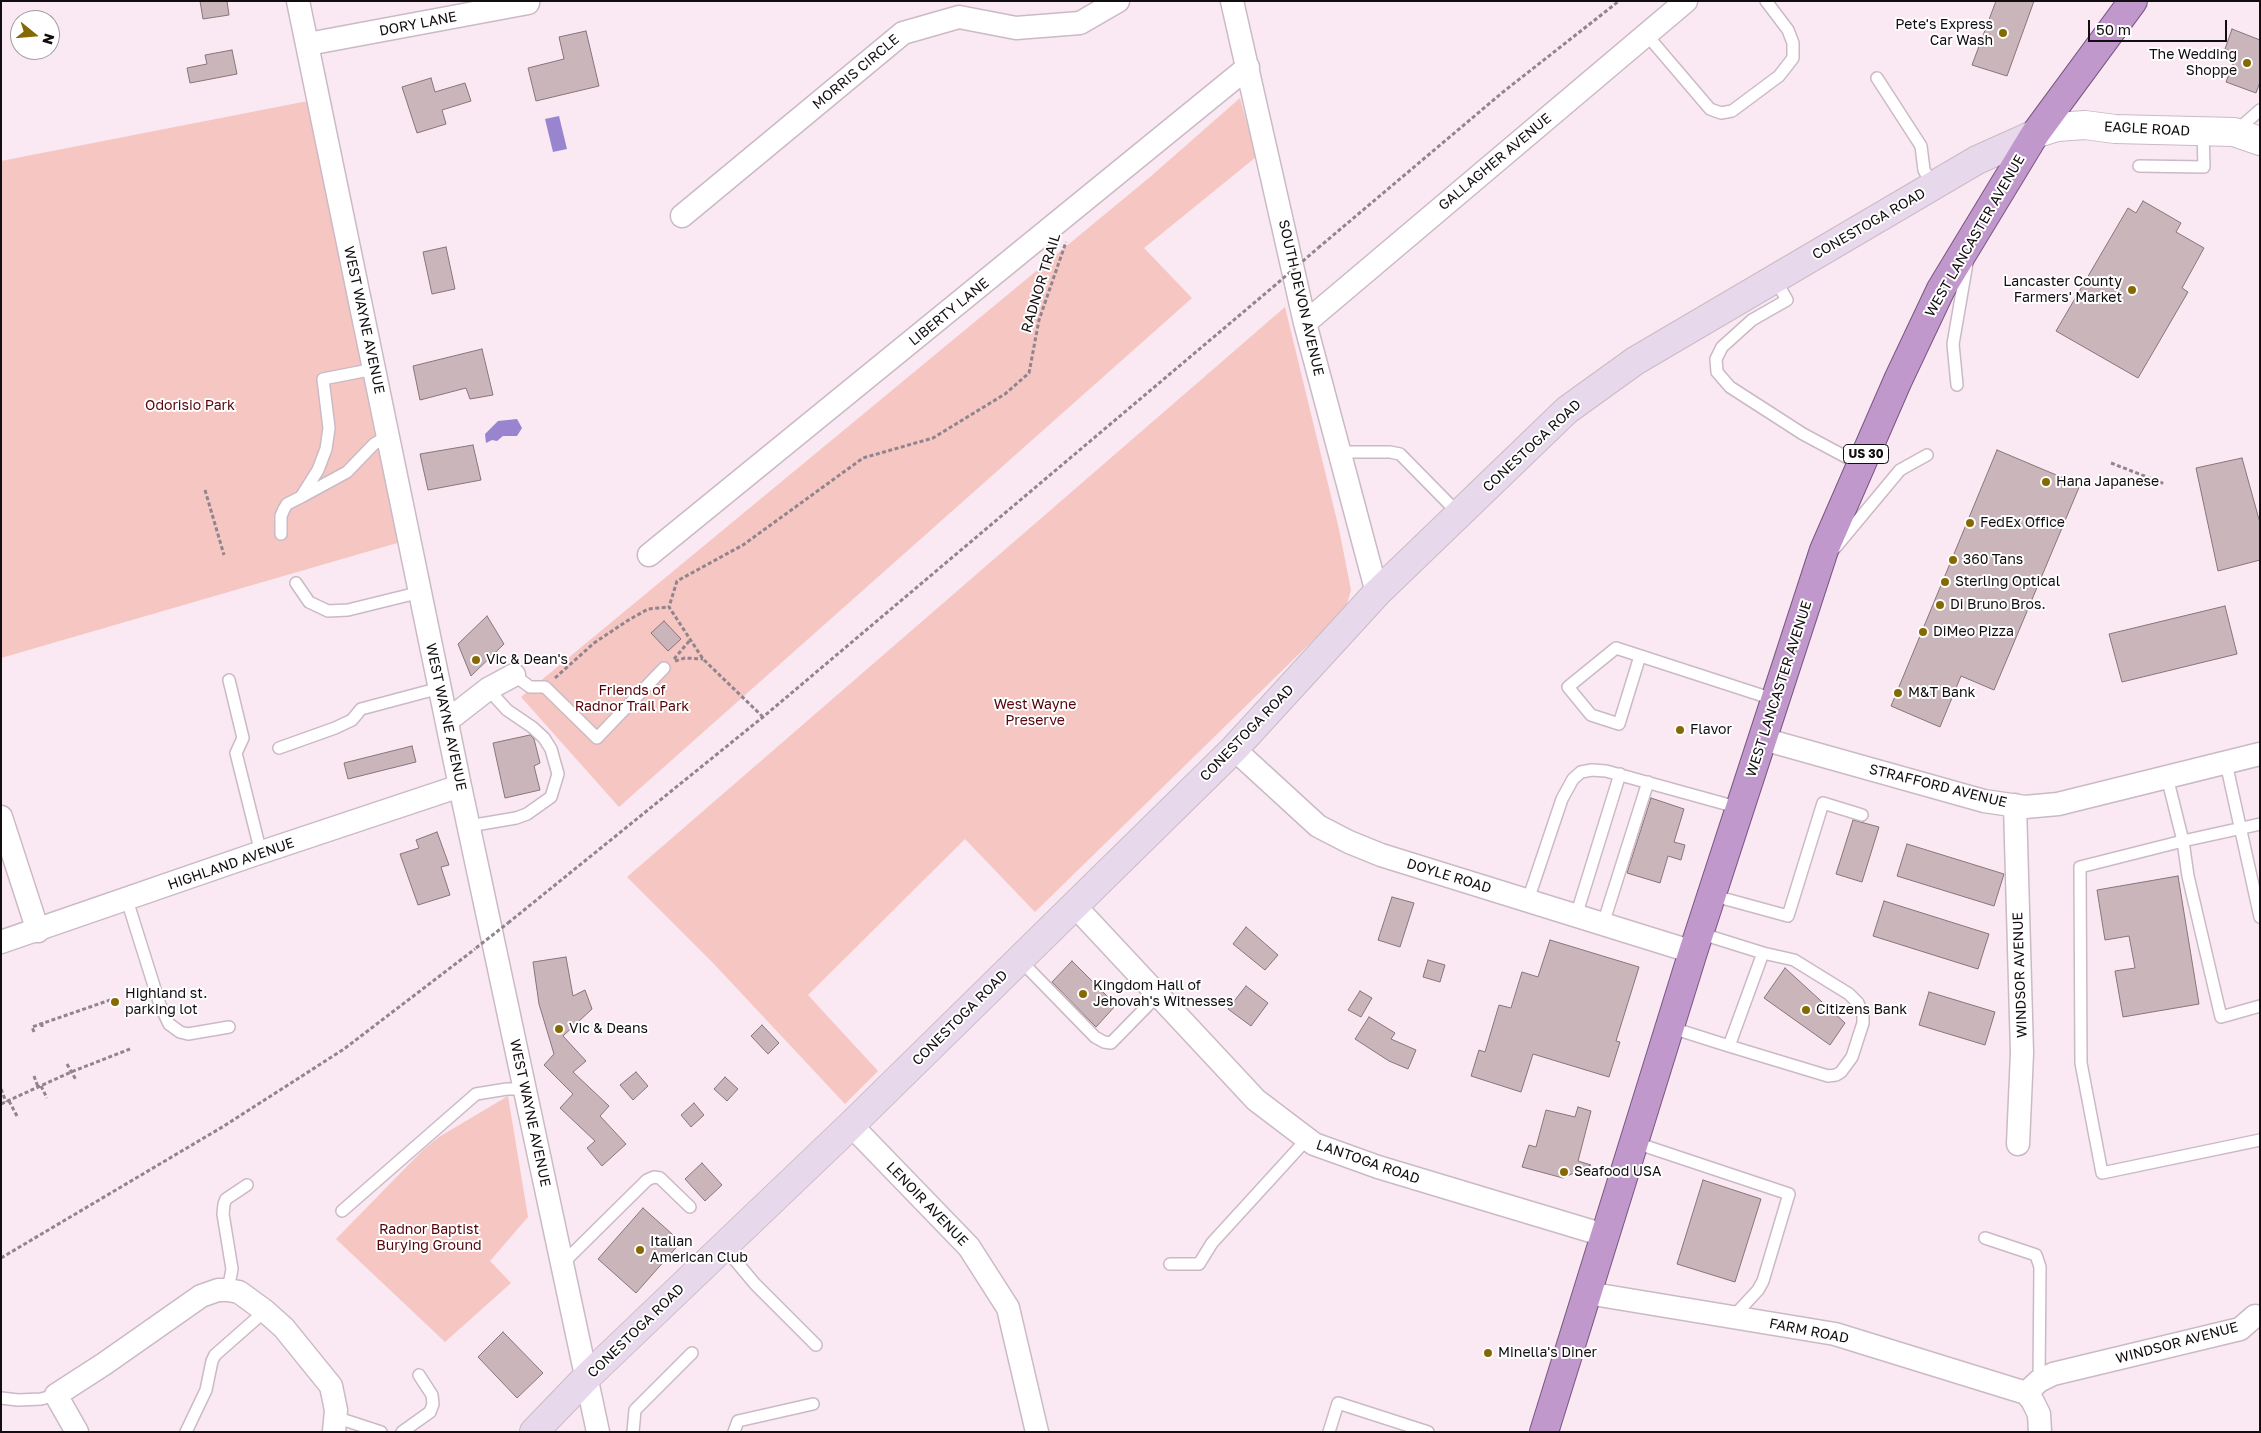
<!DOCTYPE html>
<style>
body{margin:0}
#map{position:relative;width:2261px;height:1433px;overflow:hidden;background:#fae8f3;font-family:"Golos Text",sans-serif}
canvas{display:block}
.frame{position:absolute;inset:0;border:2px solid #120d10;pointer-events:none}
.north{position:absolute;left:10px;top:10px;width:50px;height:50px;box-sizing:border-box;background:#fff;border:1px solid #a09e9f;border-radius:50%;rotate:107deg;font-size:14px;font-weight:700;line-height:20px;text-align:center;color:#120d10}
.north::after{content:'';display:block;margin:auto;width:18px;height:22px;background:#856a04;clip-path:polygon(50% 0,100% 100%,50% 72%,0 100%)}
.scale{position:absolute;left:2088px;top:20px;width:139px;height:22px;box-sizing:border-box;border:2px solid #120d10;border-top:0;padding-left:6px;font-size:15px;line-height:18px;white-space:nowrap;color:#120d10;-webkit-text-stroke:4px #fff;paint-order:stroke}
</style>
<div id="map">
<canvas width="2261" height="1433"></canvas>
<div class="frame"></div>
<div class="north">N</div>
<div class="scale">50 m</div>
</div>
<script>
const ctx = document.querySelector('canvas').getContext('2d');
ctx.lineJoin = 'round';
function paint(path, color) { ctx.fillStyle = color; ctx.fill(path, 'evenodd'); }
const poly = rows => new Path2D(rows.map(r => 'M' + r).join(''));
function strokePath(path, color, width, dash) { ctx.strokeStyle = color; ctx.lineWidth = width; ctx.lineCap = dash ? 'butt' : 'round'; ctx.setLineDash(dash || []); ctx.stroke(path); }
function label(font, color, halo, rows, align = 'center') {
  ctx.font = font + ' "Golos Text",sans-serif'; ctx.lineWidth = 4; ctx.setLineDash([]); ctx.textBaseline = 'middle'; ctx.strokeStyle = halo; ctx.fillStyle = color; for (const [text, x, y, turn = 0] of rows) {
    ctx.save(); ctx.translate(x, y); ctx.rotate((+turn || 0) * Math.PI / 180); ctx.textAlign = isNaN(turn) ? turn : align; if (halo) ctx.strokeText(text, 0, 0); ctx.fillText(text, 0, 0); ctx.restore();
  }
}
paint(poly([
 [1240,98,1256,157,1144,248,1192,298,619,807,521,697,1150,177],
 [318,99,411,539,1,658,1,161],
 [1285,307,1339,529,1351,590,1347,604,1338,616,1035,912,965,839,808,995,878,1071,845,1104,714,964,627,877],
 [508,1096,528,1217,490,1261,511,1283,445,1342,336,1239,423,1150,439,1137]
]), '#f6c6c2');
paint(poly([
 [559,116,567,149,553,152,545,119],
 [517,419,522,428,517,436,503,436,497,441,492,440,486,443,485,434,498,421]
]), '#9985cf');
const building = poly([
 [200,1,227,1,229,15,203,19,200,1],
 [1996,1,2034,1,2007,76,1972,65,1996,1],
 [2232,29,2260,40,2260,82,2256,93,2226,82,2237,54,2225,49,2232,29],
 [586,31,599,86,536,101,528,68,564,59,559,37,586,31],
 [232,50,237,74,190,83,187,68,207,64,205,55,232,50],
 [431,78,435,92,465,83,471,101,442,110,446,124,417,133,402,87,431,78],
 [2143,201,2181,223,2176,232,2204,248,2182,288,2188,292,2138,378,2056,331,2128,208,2136,213,2143,201],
 [446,247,455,289,432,294,423,252,446,247],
 [482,349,493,395,470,399,466,388,420,400,413,366,482,349],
 [473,445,481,480,428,490,420,454,473,445],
 [1997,450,2080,485,1994,690,1961,676,1940,727,1891,706,1997,450],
 [2242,458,2260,523,2260,560,2218,571,2196,468,2242,458],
 [2225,606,2237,654,2122,682,2109,634,2225,606],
 [487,616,504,644,471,676,458,644,487,616],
 [664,621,681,639,668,651,651,633,664,621],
 [530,735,534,739,540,763,534,766,540,790,505,798,493,743,530,735],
 [412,746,416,762,348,779,344,763,412,746],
 [1651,798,1684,809,1674,842,1685,845,1681,860,1668,856,1660,883,1627,873,1651,798],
 [1853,820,1879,827,1862,882,1836,874,1853,820],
 [437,832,449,865,441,867,450,895,418,905,400,854,419,848,416,840,437,832],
 [1907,844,2004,874,1994,906,1897,876,1907,844],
 [2178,876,2199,1004,2123,1017,2115,971,2135,968,2129,936,2105,940,2097,890,2178,876],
 [1392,897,1414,903,1400,947,1378,940,1392,897],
 [1884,901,1989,934,1978,969,1873,936,1884,901],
 [1246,927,1278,955,1265,970,1233,944,1246,927],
 [1550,940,1639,967,1616,1041,1620,1042,1609,1077,1533,1054,1521,1092,1471,1076,1479,1050,1485,1052,1499,1005,1511,1008,1522,972,1538,977,1550,940],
 [566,957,573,996,585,990,592,1009,563,1036,586,1061,573,1072,609,1106,600,1116,626,1144,602,1166,587,1148,595,1141,560,1108,573,1094,544,1065,554,1054,539,1004,533,962,566,957],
 [1428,960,1445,965,1440,982,1423,977,1428,960],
 [1072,961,1116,1005,1096,1027,1052,982,1072,961],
 [1785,968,1845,1023,1830,1045,1764,998,1785,968],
 [1246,986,1268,1003,1251,1026,1228,1009,1246,986],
 [1360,991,1372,998,1361,1017,1348,1010,1360,991],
 [1929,992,1995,1012,1985,1045,1919,1025,1929,992],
 [1369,1017,1395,1033,1391,1039,1416,1050,1408,1069,1389,1061,1355,1039,1369,1017],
 [762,1025,779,1043,768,1054,751,1036,762,1025],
 [636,1072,648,1086,633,1100,620,1085,636,1072],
 [725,1077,738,1089,727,1101,714,1089,725,1077],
 [694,1103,704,1115,691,1127,681,1115,694,1103],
 [1578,1107,1591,1111,1578,1161,1591,1165,1563,1178,1522,1167,1529,1145,1536,1147,1546,1110,1575,1117,1578,1107],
 [702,1163,722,1185,705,1201,685,1179,702,1163],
 [1703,1180,1761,1199,1735,1282,1677,1264,1703,1180],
 [643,1208,681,1242,636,1293,598,1259,643,1208],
 [503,1332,543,1373,517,1398,478,1357,503,1332]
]);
paint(building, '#cab6ba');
strokePath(building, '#877579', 1);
const service = poly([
 [1646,34,1710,109,1721,113,1732,111,1779,76,1793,58,1793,43,1788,30,1766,1],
 [1877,78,1921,146,1924,170,1933,186],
 [2235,132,2260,110],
 [2139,166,2204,167,2203,132],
 [1775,279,1787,300,1752,320,1722,347,1716,359,1717,372,1730,387,1803,434,1861,465],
 [1957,385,1953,344,1967,263],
 [1340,452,1390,452,1400,454,1459,514],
 [301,497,347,472,374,444,388,436],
 [281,534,281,516,284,509,287,504,301,497,318,470,326,449,329,428,323,379,374,369],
 [1835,548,1900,470,1927,455],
 [296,583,309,602,328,611,348,610,421,592],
 [1640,656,1619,724,1591,715,1568,687,1616,648,1776,700],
 [514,675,530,687,545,687,597,738,664,668],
 [229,680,243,738,236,753,261,853],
 [279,748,335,728,352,720,361,709,440,688],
 [2226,763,2260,917],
 [2167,777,2183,841,2080,867,2081,1063,2102,1173,2260,1140],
 [2260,824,2183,841,2188,876,2221,1017,2260,1006],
 [469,826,516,818,527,814,551,797,558,774,551,749,544,738,532,727,507,710,488,689],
 [1711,895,1788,916,1823,803,1862,815],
 [127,900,160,1005,169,1024,180,1032,188,1034,229,1027],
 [1528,900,1562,799,1573,779,1581,772,1592,770,1606,771,1740,808],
 [1576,916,1620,774],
 [1603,924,1648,782],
 [1019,959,1095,1037,1104,1042,1111,1043,1158,995],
 [1669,1027,1729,1046,1763,953,1699,933],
 [1729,1046,1828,1076,1836,1075,1841,1072,1852,1057,1863,1023,1863,1015,1858,1003,1849,994,1794,960,1763,953],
 [1633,1142,1789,1194,1763,1281,1758,1290,1733,1317],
 [342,1211,476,1094,507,1089,525,1089],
 [1985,1238,2036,1255,2040,1267,2039,1381],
 [724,1247,755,1284,816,1345],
 [563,1263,647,1180,654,1177,660,1178,690,1207],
 [1170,1264,1199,1264,1212,1243,1307,1139],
 [228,1290,232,1269,223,1214,224,1204,226,1199,247,1185],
 [1,1398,18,1400,41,1399,56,1395],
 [335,1417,381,1432],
 [186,1432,206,1390,212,1361,215,1355,265,1311],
 [402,1432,430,1412,433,1404,432,1395,419,1375],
 [633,1432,635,1410,692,1353],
 [734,1432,738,1421,813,1404],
 [1329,1432,1338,1403,1428,1432]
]);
const minor = poly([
 [298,1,460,786,598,1432],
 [1232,1,1305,323,1377,593],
 [308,44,528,3],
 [682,216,903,33,959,17,1016,28,1080,23,1118,1],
 [1305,323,1686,1],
 [649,555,1248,67],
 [447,721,488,689,514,675],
 [1763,739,1984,801,2025,807,2058,804,2260,754],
 [1234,749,1318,826,1349,842,1381,855,1693,952],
 [2015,805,2022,1053,2018,1144],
 [1,817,38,931],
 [1074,905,1256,1100,1314,1144,1378,1167,1604,1235],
 [1,942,253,855,460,786],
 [851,1125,969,1247,1008,1308,1037,1432],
 [1587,1293,1835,1334,2026,1393],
 [77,1432,56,1395,104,1364,201,1296,218,1290,228,1290,239,1292,265,1311,284,1328,331,1386,336,1410,334,1432],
 [2040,1432,2039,1414,2032,1400,2026,1393,2039,1381,2053,1374,2240,1329,2255,1316]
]);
const tertiary = poly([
 [2035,134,2057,127,2085,125,2115,129,2234,132,2260,141]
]);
const secondary = poly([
 [534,1432,587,1377,851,1125,1234,749,1377,593,1567,410,1635,361,1977,160,2035,134]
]);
const trunk = poly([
 [1544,1432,1693,952,1824,550,1898,380,1941,289,2035,134,2133,1]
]);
strokePath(service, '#cbbac5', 14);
strokePath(minor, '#cbbac5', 25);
strokePath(tertiary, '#cbbac5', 30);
strokePath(secondary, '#cbbac5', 30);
strokePath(trunk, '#795682', 30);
strokePath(poly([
 [1318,248,1503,92,1619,1],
 [2111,463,2165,484],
 [205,490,224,555],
 [674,659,691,639],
 [675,661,685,658,703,659],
 [555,678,594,643,627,621,648,609,669,607],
 [763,717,703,659,669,607,677,581,743,545,863,458,933,438,1005,394,1029,373,1039,320,1066,242],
 [508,923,763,717,1273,287],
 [42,1023,42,1029],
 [34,1032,32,1027,113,999],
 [67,1064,76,1080],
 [34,1076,38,1087],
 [41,1086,47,1098],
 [1,1089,6,1102],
 [9,1101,17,1116],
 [1,1104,71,1072,130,1049],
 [1,1258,224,1126,344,1049,475,949]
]), '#91858d', 3, [4, 2.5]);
strokePath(service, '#fff', 11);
strokePath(minor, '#fff', 22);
strokePath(tertiary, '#fff', 28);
strokePath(secondary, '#e7d8ec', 28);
strokePath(trunk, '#c098cc', 28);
strokePath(poly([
 [1273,287,1318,248],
 [476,948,508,923]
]), '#91858d', 3, [4, 2.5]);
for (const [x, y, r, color] of [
 [2003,33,5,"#856a04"],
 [2247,63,5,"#856a04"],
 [2132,290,5,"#856a04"],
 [2046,482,5,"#856a04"],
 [1970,523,5,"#856a04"],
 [1953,560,5,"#856a04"],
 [1945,582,5,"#856a04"],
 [1940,605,5,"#856a04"],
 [1923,632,5,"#856a04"],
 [476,660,5,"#856a04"],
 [1898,693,5,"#856a04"],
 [1680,730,5,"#856a04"],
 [1083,994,5,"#856a04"],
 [115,1002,5,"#856a04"],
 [1806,1010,5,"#856a04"],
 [559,1029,5,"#856a04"],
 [1564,1172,5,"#856a04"],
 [640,1250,5,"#856a04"],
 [1488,1353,5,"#856a04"]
]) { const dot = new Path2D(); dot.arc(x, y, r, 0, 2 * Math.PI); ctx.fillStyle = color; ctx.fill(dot); strokePath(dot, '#fff', 2); }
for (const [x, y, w] of [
 [1866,454,45]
]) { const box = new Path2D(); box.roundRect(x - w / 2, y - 9.5, w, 19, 4); ctx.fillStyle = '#fff'; ctx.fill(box); strokePath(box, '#120d10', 1); }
label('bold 12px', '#120d10', null, [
 ["US 30",1866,454]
]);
label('14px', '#120d10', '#fff', [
 ["DORY LANE",418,24,-11],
 ["MORRIS CIRCLE",856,72,-40],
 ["EAGLE ROAD",2147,129,3],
 ["GALLAGHER AVENUE",1495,162,-40],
 ["CONESTOGA ROAD",1869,224,-30],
 ["WEST LANCASTER AVENUE",1975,236,-60],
 ["RADNOR TRAIL",1041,283,-73],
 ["SOUTH DEVON AVENUE",1301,298,77],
 ["LIBERTY LANE",949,312,-39],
 ["WEST WAYNE AVENUE",364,320,78],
 ["CONESTOGA ROAD",1532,446,-43],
 ["WEST LANCASTER AVENUE",1779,689,-72],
 ["WEST WAYNE AVENUE",446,717,78],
 ["CONESTOGA ROAD",1247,733,-46],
 ["STRAFFORD AVENUE",1938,786,14],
 ["HIGHLAND AVENUE",231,864,-19],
 ["DOYLE ROAD",1449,876,17],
 ["WINDSOR AVENUE",2020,975,-92],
 ["CONESTOGA ROAD",960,1018,-45],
 ["WEST WAYNE AVENUE",530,1113,78],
 ["LANTOGA ROAD",1368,1162,19],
 ["LENOIR AVENUE",927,1204,46],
 ["CONESTOGA ROAD",636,1331,-44],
 ["FARM ROAD",1809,1331,11],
 ["WINDSOR AVENUE",2177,1343,-15]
]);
label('14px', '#120d10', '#fff', [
 ["Pete's Express",1993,25,"right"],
 ["Car Wash",1993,41,"right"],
 ["The Wedding",2237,55,"right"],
 ["Shoppe",2237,71,"right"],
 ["Lancaster County",2122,282,"right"],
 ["Farmers' Market",2122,298,"right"],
 ["Hana Japanese",2056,482],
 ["FedEx Office",1980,523],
 ["360 Tans",1963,560],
 ["Sterling Optical",1955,582],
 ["Di Bruno Bros.",1950,605],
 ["DiMeo Pizza",1933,632],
 ["Vic & Dean's",486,660],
 ["M&T Bank",1908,693],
 ["Flavor",1690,730],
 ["Kingdom Hall of",1093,986],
 ["Jehovah's Witnesses",1093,1002],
 ["Highland st.",125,994],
 ["parking lot",125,1010],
 ["Citizens Bank",1816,1010],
 ["Vic & Deans",569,1029],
 ["Seafood USA",1574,1172],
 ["Italian",650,1242],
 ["American Club",650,1258],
 ["Minella's Diner",1498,1353]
], 'left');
label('14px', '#55040b', '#fff', [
 ["Odorisio Park",190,406],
 ["Friends of",632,691],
 ["Radnor Trail Park",632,707],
 ["West Wayne",1035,705],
 ["Preserve",1035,721],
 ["Radnor Baptist",429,1230],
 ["Burying Ground",429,1246]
]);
</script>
